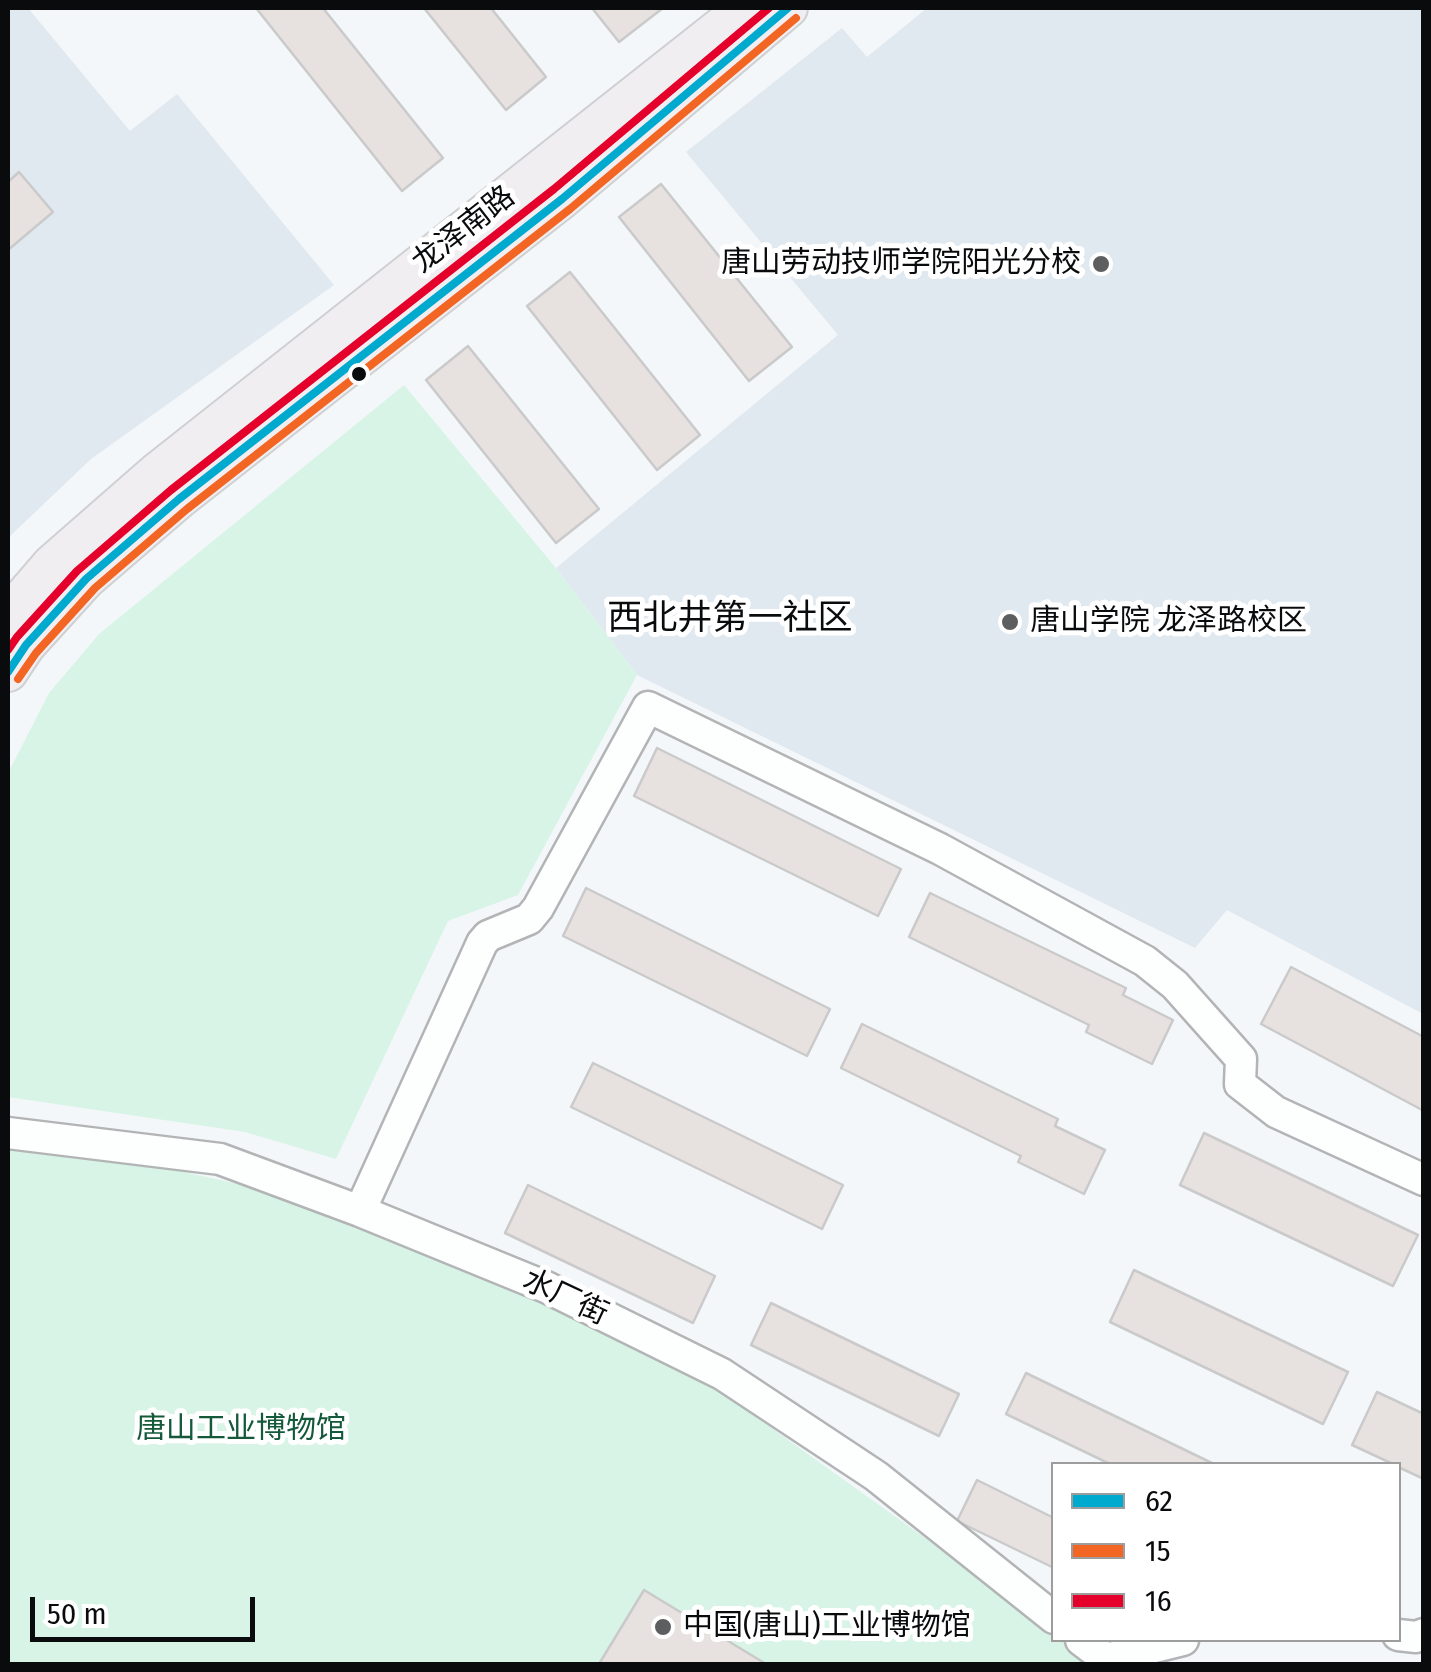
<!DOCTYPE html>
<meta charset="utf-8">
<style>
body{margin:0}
#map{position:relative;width:1431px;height:1672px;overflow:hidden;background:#f4f7fa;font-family:"Fira Sans Condensed",sans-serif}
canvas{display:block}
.frame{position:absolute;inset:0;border:10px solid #0a0b0d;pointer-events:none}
.legend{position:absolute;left:1051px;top:1462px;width:350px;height:180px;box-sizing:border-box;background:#fff;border:2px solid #9d9d9e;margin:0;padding:12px 18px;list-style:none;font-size:30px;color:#0a0b0d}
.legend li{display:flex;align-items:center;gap:20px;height:50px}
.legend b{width:50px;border:2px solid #9d9d9e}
.scale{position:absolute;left:30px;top:1597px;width:225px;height:45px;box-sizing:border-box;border:5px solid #0a0b0d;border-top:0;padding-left:12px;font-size:30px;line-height:35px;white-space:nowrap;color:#0a0b0d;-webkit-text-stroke:8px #fff;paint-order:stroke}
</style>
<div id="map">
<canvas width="1431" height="1672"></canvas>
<div class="frame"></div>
<ul class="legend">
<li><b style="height:12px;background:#00a9ce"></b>62</li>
<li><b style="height:12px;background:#f26522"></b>15</li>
<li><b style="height:12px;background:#e4002b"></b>16</li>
</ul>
<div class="scale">50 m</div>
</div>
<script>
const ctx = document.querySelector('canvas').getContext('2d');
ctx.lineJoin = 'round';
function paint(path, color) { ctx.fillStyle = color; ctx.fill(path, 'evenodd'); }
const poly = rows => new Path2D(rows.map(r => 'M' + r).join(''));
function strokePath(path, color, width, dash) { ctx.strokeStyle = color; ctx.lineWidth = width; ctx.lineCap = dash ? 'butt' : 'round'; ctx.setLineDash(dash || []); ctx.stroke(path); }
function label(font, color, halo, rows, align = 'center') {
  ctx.font = font + ' "Fira Sans Condensed","Noto Sans SC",sans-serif'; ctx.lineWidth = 10; ctx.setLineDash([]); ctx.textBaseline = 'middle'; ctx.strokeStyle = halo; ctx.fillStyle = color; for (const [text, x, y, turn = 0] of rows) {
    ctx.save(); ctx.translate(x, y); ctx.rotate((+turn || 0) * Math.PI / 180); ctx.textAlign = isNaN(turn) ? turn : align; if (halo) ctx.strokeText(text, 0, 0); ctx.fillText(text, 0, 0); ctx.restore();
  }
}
paint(poly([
 [8,8,28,8,130,131,177,94,334,285,91,459,8,538],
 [927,8,1423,8,1423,1014,1227,910,1195,948,637,675,556,568,838,335,686,152,842,28,867,57]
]), '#e0e8f0');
paint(poly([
 [404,385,556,568,637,675,518,895,448,921,336,1159,245,1132,8,1097,8,773,49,693,99,634],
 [8,1148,179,1171,271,1191,597,1322,675,1359,1047,1625,1053,1632,1054,1640,1062,1640,1089,1664,8,1664]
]), '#d8f4e6');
const building = poly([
 [256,8,323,8,443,158,402,191,256,8],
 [424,8,491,8,546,77,506,110,424,8],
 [592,8,663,8,619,42,592,8],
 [19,172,53,212,8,250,8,182,19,172],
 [661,184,792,347,749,381,619,217,661,184],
 [570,272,700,435,657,470,527,306,570,272],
 [468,346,599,509,556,543,426,380,468,346],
 [657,748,901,869,878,916,634,796,657,748],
 [586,888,830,1009,807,1056,563,936,586,888],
 [930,893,1126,988,1123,995,1173,1020,1152,1064,1086,1032,1089,1025,909,937,930,893],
 [1291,967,1424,1037,1424,1111,1261,1024,1291,967],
 [862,1024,1058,1119,1055,1126,1105,1150,1084,1194,1018,1162,1021,1156,841,1068,862,1024],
 [593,1063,843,1185,822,1229,571,1107,593,1063],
 [1204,1133,1418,1235,1393,1286,1180,1185,1204,1133],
 [528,1185,715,1276,693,1323,505,1233,528,1185],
 [1134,1270,1348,1372,1323,1424,1110,1322,1134,1270],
 [771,1303,959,1394,939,1436,751,1345,771,1303],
 [1026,1373,1214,1464,1110,1464,1006,1414,1026,1373],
 [1377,1392,1424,1414,1424,1479,1398,1467,1398,1464,1393,1464,1352,1445,1377,1392],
 [977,1480,1054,1518,1054,1568,957,1521,977,1480],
 [644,1590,766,1664,599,1664,644,1590]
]);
paint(building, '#e7e1e0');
strokePath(building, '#cacacb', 2.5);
const minor = poly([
 [8,1133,220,1159,360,1211,546,1287,722,1374,876,1476,1054,1618],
 [360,1211,482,943,488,936,529,919,538,908,648,707,940,849,1145,961,1175,985,1241,1059,1240,1084,1276,1112,1424,1180],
 [1398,1635,1416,1637,1424,1634],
 [1081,1640,1106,1659,1183,1640]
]);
const major = poly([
 [8,615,52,564,156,473,745,8],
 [8,672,26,645,86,579,179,499,562,199,788,8]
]);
strokePath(minor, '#b2b4b6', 35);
strokePath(major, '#cfd0d2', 42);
strokePath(minor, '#fdfefe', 30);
strokePath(major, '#f1eef2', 38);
strokePath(poly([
 [8,672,26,645,86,579,179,499,562,199,788,8]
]), '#00a9ce', 8);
strokePath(poly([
 [18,679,36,653,95,588,187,509,570,209,796,18]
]), '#f26522', 8);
strokePath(poly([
 [8,650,17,637,77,571,171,490,554,189,769,8]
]), '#e4002b', 8);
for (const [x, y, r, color] of [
 [1101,264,10,"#5c5e60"],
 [359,374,9,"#0a0b0d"],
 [1010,622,10,"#5c5e60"],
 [663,1627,10,"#5c5e60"]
]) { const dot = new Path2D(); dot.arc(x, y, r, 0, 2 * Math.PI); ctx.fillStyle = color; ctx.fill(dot); strokePath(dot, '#fff', 4); }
label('30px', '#0a0b0d', '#fff', [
 ["龙泽南路",464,230,-38],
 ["水厂街",565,1298,25]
]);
label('30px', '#0a0b0d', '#fff', [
 ["唐山劳动技师学院阳光分校",1081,264,"right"],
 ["唐山学院 龙泽路校区",1030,622],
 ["中国(唐山)工业博物馆",683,1627]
], 'left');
label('30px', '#13593a', '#fff', [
 ["唐山工业博物馆",241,1430]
]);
label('35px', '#0a0b0d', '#fff', [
 ["西北井第一社区",730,619]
]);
</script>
